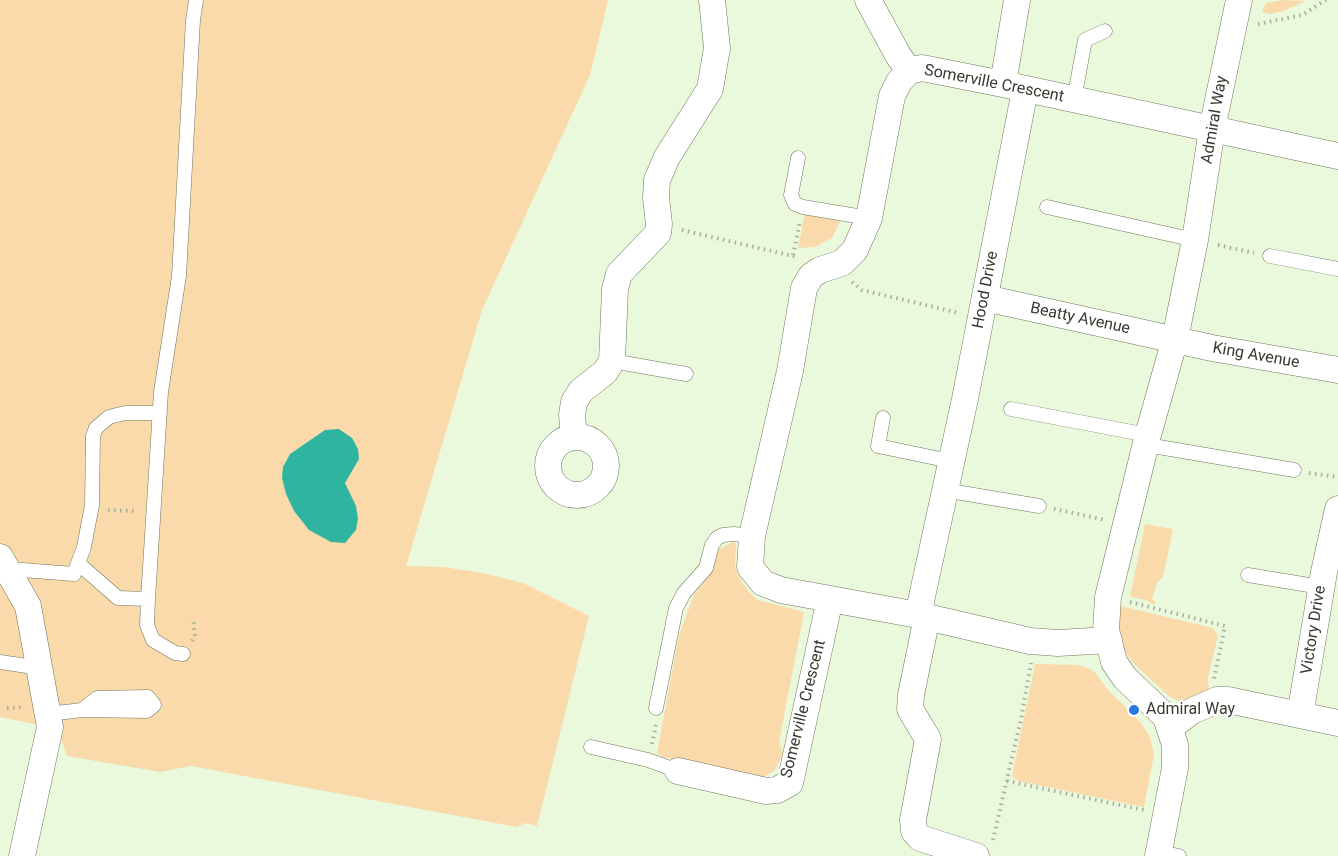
<!DOCTYPE html>
<style>
body{margin:0}
canvas{display:block;background:#eaf8db}
</style>
<canvas width="1338" height="856"></canvas>
<script>
const ctx = document.querySelector('canvas').getContext('2d');
ctx.lineJoin = 'round';
function paint(path, color) { ctx.fillStyle = color; ctx.fill(path, 'evenodd'); }
const poly = rows => new Path2D(rows.map(r => 'M' + r).join(''));
function strokePath(path, color, width, dash) { ctx.strokeStyle = color; ctx.lineWidth = width; ctx.lineCap = dash ? 'butt' : 'round'; ctx.setLineDash(dash || []); ctx.stroke(path); }
function label(font, color, halo, rows, align = 'center') {
  ctx.font = font + ' Roboto,sans-serif'; ctx.lineWidth = 4.5; ctx.setLineDash([]); ctx.textBaseline = 'middle'; ctx.strokeStyle = halo; ctx.fillStyle = color; for (const [text, x, y, turn = 0] of rows) {
    ctx.save(); ctx.translate(x, y); ctx.rotate((+turn || 0) * Math.PI / 180); ctx.textAlign = isNaN(turn) ? turn : align; if (halo) ctx.strokeText(text, 0, 0); ctx.fillText(text, 0, 0); ctx.restore();
  }
}
paint(poly([
 [0,0,608,0,590,75,482,310,406,566,443,567,483,573,523,583,589,616,537,826,525,823,517,827,191,766,160,772,67,756,58,729,0,717],
 [1284,0,1306,1,1283,11,1271,14,1262,12,1266,3],
 [805,213,840,221,832,238,815,247,798,248],
 [1145,524,1173,529,1163,577,1157,583,1152,599,1156,602,1154,605,1146,600,1130,597],
 [733,542,736,543,735,567,740,579,749,592,758,600,804,612,779,742,783,754,775,770,762,778,751,779,749,774,662,757,657,753,679,635,694,595,713,570,718,550],
 [1120,606,1213,628,1218,636,1208,677,1209,693,1178,701,1170,697,1133,663,1124,651,1119,633],
 [1035,664,1079,665,1094,671,1108,690,1141,723,1150,737,1154,754,1144,807,1018,781,1012,776]
]), '#fadaab');
paint(poly([
 [339,429,352,438,358,449,359,459,345,483,356,506,358,518,356,530,345,543,331,542,309,530,294,511,286,494,282,478,283,467,290,454,325,430]
]), '#2fb4a0');
const lane = poly([
 [1074,100,1085,40,1105,31],
 [798,158,791,195,795,204,803,207,869,218],
 [1047,207,1195,240],
 [1270,256,1338,269],
 [612,361,686,374],
 [1011,409,1148,435],
 [883,418,878,446,950,461],
 [1147,445,1294,470],
 [944,490,1039,506],
 [79,564,118,598,148,599,161,392,179,276,193,20,196,0],
 [5,573,22,570,74,574,84,547,92,505,93,436,96,428,109,417,125,413,160,413],
 [1248,575,1321,587],
 [148,599,147,625,153,640,175,653,183,654],
 [0,662,40,668],
 [656,708,676,608,684,593,706,568,712,545,717,538,723,535,734,534,752,536],
 [48,714,82,710,147,711,154,705,148,697,97,698,82,710],
 [591,747,648,760,678,771],
 [1159,852,1179,856]
]);
const street = poly([
 [868,0,898,55,909,71],
 [1003,84,1017,0],
 [985,298,1212,348,1338,370],
 '548 466a29 29 0 1 1 58 0a29 29 0 1 1-58 0Z',
 [574,437,572,415,574,402,581,391,605,372,612,361,615,289,619,274,658,233,659,224,656,198,657,180,667,157,710,89,717,48,712,0],
 [0,557,28,606,50,727,22,856],
 [918,615,965,399,1025,90],
 [927,617,911,695,910,709,928,739,913,820,914,831,920,838,976,856],
 [1109,640,1058,643,1030,641,918,615,781,590,763,583,750,567,752,536,790,371,804,288,811,276,820,270,842,263,855,250,869,218,892,96,899,82,909,71,922,68,1003,84,1338,156],
 [1300,715,1324,572,1338,509],
 [1171,727,1192,711,1217,700,1228,700,1338,723],
 [678,771,766,791,777,790,790,783,830,599],
 [1158,856,1175,768,1175,745,1166,717,1125,678,1114,662,1106,630,1108,597,1148,435,1175,339,1195,240,1212,129,1239,0]
]);
strokePath(lane, '#6b775e', 15);
strokePath(street, '#6b775e', 27);
strokePath(poly([
 [1258,24,1302,15,1326,0],
 [682,230,797,257],
 [1218,245,1254,253],
 [793,255,800,222],
 [852,282,862,290,959,313],
 [1309,473,1338,477],
 [1054,509,1106,520],
 [108,510,137,511],
 [1130,602,1225,626,1214,679],
 [192,641,195,636,193,618],
 [7,708,24,707],
 [652,744,656,725],
 [1007,781,1144,810],
 [993,840,1021,719,1031,663]
]), '#a4af99', 4, [1.5, 4.5]);
strokePath(lane, '#fff', 14);
strokePath(street, '#fff', 26);
for (const [x, y, r, color] of [
 [1134,710,6,"#2a78e4"]
]) { const dot = new Path2D(); dot.arc(x, y, r, 0, 2 * Math.PI); ctx.fillStyle = color; ctx.fill(dot); strokePath(dot, '#fff', 2); }
label('16px', '#353b2f', '#fff', [
 ["Somerville Crescent",994,84,11],
 ["Admiral Way",1215,120,-80],
 ["Hood Drive",986,290,-79],
 ["Beatty Avenue",1080,319,12],
 ["King Avenue",1256,356,10],
 ["Victory Drive",1314,630,-81],
 ["Somerville Crescent",804,709,-76]
]);
label('16px', '#353b2f', '#fff', [
 ["Admiral Way",1146,710]
], 'left');
</script>
